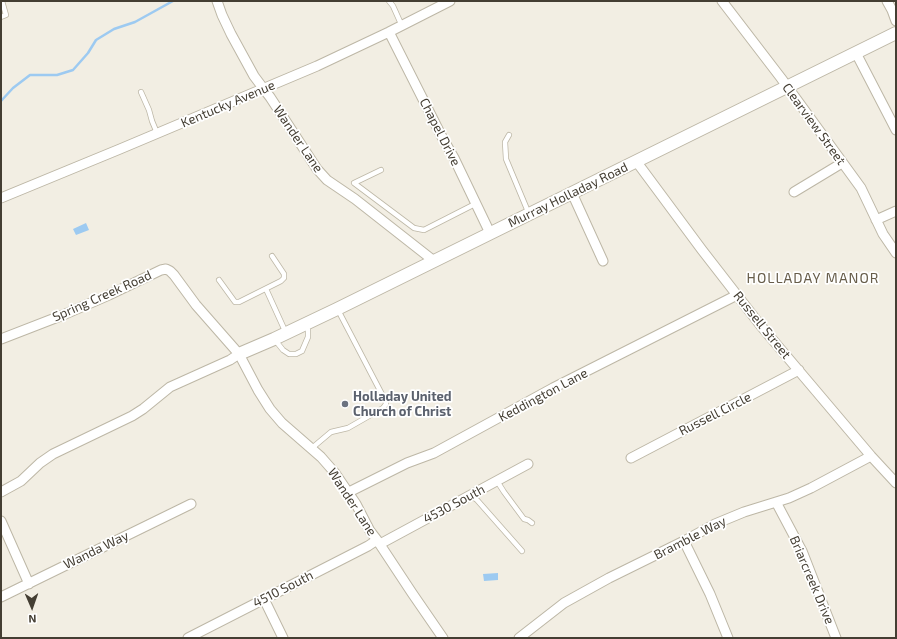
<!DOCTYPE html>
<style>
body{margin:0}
#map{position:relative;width:897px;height:639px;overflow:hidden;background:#f2eee3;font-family:"Exo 2",sans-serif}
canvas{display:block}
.frame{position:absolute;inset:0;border:2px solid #443e33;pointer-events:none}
.north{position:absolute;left:12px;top:587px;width:40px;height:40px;-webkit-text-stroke:3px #fff;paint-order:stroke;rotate:178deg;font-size:11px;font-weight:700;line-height:16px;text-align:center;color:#443e33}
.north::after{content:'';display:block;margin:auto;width:14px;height:18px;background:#443e33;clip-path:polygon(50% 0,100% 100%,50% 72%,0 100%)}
</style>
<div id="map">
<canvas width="897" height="639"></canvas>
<div class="frame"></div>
<div class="north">N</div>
</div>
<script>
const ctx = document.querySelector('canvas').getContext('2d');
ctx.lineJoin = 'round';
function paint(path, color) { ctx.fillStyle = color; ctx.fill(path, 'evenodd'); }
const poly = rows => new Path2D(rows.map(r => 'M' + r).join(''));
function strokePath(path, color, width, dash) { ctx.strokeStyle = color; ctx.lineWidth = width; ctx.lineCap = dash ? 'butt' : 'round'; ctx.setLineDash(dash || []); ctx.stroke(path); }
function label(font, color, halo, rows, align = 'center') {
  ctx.font = font + ' "Exo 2",sans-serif'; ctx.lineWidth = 3.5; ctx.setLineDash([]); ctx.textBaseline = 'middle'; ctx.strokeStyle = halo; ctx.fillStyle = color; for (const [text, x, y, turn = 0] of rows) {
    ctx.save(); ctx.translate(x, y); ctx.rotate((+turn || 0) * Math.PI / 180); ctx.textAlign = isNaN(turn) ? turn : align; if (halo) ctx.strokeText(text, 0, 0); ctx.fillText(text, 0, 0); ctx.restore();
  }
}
paint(poly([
 [86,223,89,230,76,235,73,229],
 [498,573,498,580,484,581,483,574]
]), '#9dcaf1');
strokePath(poly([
 [1,101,13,88,30,75,57,75,73,70,88,53,96,40,114,29,135,22,173,1]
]), '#9dcaf1', 2.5);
const service = poly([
 [389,1,393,6,402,26],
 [1,17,6,15,2,1],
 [141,92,149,110,152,121,157,133],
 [509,135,505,142,506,159,529,214],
 [381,170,354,183,414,228,424,230,475,204],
 [219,280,235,302,239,302,281,281,284,278,284,274,272,256],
 [266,289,286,333],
 [275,340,283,350,289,354,296,354,302,351,308,337,308,330,305,325],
 [312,448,331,432,348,428,383,408,386,404,386,402,338,310],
 [497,481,504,492,524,519,528,520,532,523],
 [470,495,477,500,522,551]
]);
const minor = poly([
 [217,1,222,15,231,34,254,76,263,88,270,97,317,169,327,180,355,199,434,261],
 [722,1,781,78,861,188,883,234,896,253],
 [887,1,892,10,896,21],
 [389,32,442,137,454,158,490,233],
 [856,53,896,130],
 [636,161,702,250,761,326,871,456,896,483],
 [794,192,842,163],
 [572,193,603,261],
 [1,198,120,149,317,66,389,32,450,1],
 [876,220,896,211],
 [1,339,63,315,109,295,161,270,166,269,170,271,174,275,196,305,239,354,258,390,270,409,282,423,321,457,335,473,356,504,370,531,377,540,412,593,443,638],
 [631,458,799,370],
 [1,492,21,481,40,463,53,454,132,416,143,409,170,387,230,360,239,354],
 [349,492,407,463,434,453,553,388,737,295],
 [776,502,802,551,836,638],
 [1,521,29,584],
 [684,541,710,594,728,638],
 [380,544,528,464],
 [1,597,191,504],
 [264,599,283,638],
 [188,638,368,546,377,540],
 [519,638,564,603,609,578,684,541,715,524,744,512,789,498,811,488,871,456]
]);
const tertiary = poly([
 [239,354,274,339,337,309,896,33]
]);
strokePath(service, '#bdb7a6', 6);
strokePath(minor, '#bdb7a6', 11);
strokePath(tertiary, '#bdb7a6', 14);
strokePath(service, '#fff', 4.5);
strokePath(minor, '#fff', 9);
strokePath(tertiary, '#fff', 12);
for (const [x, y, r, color] of [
 [345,404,4,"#6b7280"]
]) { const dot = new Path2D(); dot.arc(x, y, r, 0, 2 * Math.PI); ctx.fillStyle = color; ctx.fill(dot); strokePath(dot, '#fff', 1.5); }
label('13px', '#443e33', '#fff', [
 ["Kentucky Avenue",228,104,-23],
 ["Clearview Street",814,124,54],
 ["Chapel Drive",440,132,63],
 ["Wander Lane",298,139,56],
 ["Murray Holladay Road",568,195,-26],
 ["Spring Creek Road",102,296,-24],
 ["Russell Street",762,325,51],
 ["Keddington Lane",543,395,-28],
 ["Russell Circle",715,414,-27],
 ["Wander Lane",352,502,57],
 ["4530 South",454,504,-28],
 ["Bramble Way",690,538,-27],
 ["Wanda Way",96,550,-26],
 ["Briarcreek Drive",812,580,67],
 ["4510 South",283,589,-27]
]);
label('bold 13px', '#5b616d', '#fff', [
 ["Holladay United",353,397],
 ["Church of Christ",353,412]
], 'left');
ctx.letterSpacing = '1px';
label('14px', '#675d4a', '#fff', [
 ["HOLLADAY MANOR",813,278]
]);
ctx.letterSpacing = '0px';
</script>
